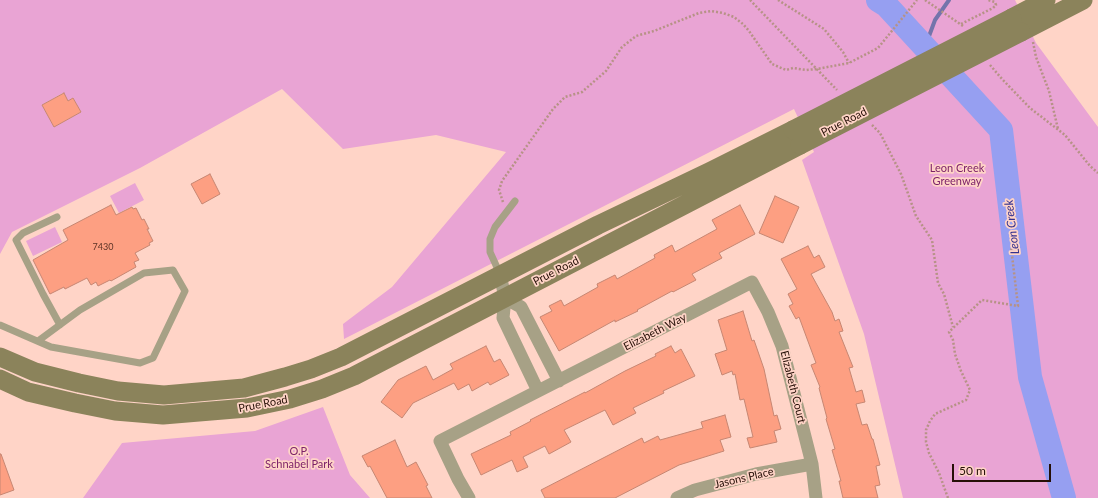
<!DOCTYPE html>
<style>
body{margin:0}
#map{position:relative;width:1098px;height:498px;overflow:hidden;background:#ffd4c7;font-family:Lato,sans-serif}
canvas{display:block}
.scale{position:absolute;left:952px;top:464px;width:99px;height:18px;box-sizing:border-box;border:2px solid #260f07;border-top:0;padding-left:5px;font-size:12px;line-height:14px;white-space:nowrap;color:#260f07;-webkit-text-stroke:3px #ffd4c7;paint-order:stroke}
</style>
<div id="map">
<canvas width="1098" height="498"></canvas>
<div class="scale">50 m</div>
</div>
<script>
const ctx = document.querySelector('canvas').getContext('2d');
ctx.lineJoin = 'round';
function paint(path, color) { ctx.fillStyle = color; ctx.fill(path, 'evenodd'); }
const poly = rows => new Path2D(rows.map(r => 'M' + r).join(''));
function strokePath(path, color, width, dash) { ctx.strokeStyle = color; ctx.lineWidth = width; ctx.lineCap = dash ? 'butt' : 'round'; ctx.setLineDash(dash || []); ctx.stroke(path); }
function label(font, color, halo, rows, align = 'center') {
  ctx.font = font + ' Lato,sans-serif'; ctx.lineWidth = 3.5; ctx.setLineDash([]); ctx.textBaseline = 'middle'; ctx.strokeStyle = halo; ctx.fillStyle = color; for (const [text, x, y, turn = 0] of rows) {
    ctx.save(); ctx.translate(x, y); ctx.rotate((+turn || 0) * Math.PI / 180); ctx.textAlign = isNaN(turn) ? turn : align; if (halo) ctx.strokeText(text, 0, 0); ctx.fillText(text, 0, 0); ctx.restore();
  }
}
paint(poly([
 [0,0,1015,0,1036,43,1098,127,1098,498,903,498,864,334,802,160,814,152,794,109,344,339,343,324,392,287,506,152,436,135,343,149,282,89,140,168,12,232,0,254],
 [63,93,68,101,73,98,81,112,54,127,42,105],
 [135,183,144,200,119,213,110,196],
 [55,227,62,242,33,256,26,241],
 [323,407,350,475,370,498,83,498,122,443,255,431]
]), '#e9a4d4');
strokePath(poly([
 [925,47,935,20,949,0]
]), '#7474ab', 4);
strokePath(poly([
 [878,0,886,5,1001,130,1030,377,1064,498]
]), '#969ff1', 24);
const building = poly([
 [64,93,68,101,73,98,81,112,54,127,42,105,64,93],
 [210,174,220,194,202,204,191,184,210,174],
 [775,196,799,207,783,243,759,233,775,196],
 [111,205,116,215,132,207,133,209,136,208,142,220,144,219,149,229,147,229,153,241,149,243,150,245,135,253,139,260,134,262,136,267,111,281,110,280,98,286,96,282,91,285,87,278,65,289,64,287,50,294,33,260,68,240,63,230,111,205],
 [740,205,755,234,719,253,722,258,692,274,696,280,673,292,672,291,637,310,638,311,615,322,615,320,559,351,540,317,552,311,549,306,561,300,564,306,598,287,597,284,615,275,617,279,655,258,654,255,672,245,675,252,717,229,712,220,740,205],
 [808,246,814,258,819,255,825,267,811,274,832,312,835,321,839,319,843,331,839,332,853,367,849,368,856,392,862,390,865,402,856,404,862,425,867,424,872,439,873,439,880,465,876,466,880,485,875,486,878,498,843,498,839,481,841,481,832,450,835,449,826,419,827,418,819,388,820,387,811,365,816,363,799,317,796,319,789,306,793,304,788,294,797,289,781,259,808,246],
 [743,311,752,341,754,340,764,369,774,416,777,415,781,429,774,431,777,442,750,448,747,438,753,437,744,399,740,400,735,374,733,375,732,371,722,375,715,354,727,350,718,320,743,311],
 [486,346,494,362,500,359,509,375,490,385,488,382,472,391,469,384,458,390,454,383,413,403,402,418,381,402,398,380,426,366,433,380,453,369,450,364,486,346],
 [671,346,675,353,681,349,695,376,663,391,664,393,633,408,636,413,613,425,605,410,564,430,571,442,549,454,545,446,523,457,528,467,517,472,512,460,481,475,471,454,511,435,510,432,531,421,530,420,585,392,585,393,625,371,656,356,655,354,671,346],
 [725,415,731,437,720,440,724,451,679,465,615,498,545,498,541,490,642,438,644,443,658,436,660,440,703,428,701,422,725,415],
 [395,440,407,467,416,462,428,485,426,486,432,498,387,498,370,466,368,467,362,456,395,440],
 [0,454,1,454,14,490,0,495,0,454]
]);
paint(building, '#fd9f82');
strokePath(building, '#c68672', 1);
strokePath(poly([
 [750,0,837,90],
 [778,0,824,29,843,52,849,63],
 [925,0,963,26],
 [961,24,993,8,996,5,995,2,988,0],
 [1033,42,1036,57,1049,91,1058,129],
 [990,65,1002,79,1030,108,1065,135,1090,166,1098,173],
 [872,125,880,133,901,174,916,216,932,240,938,283,944,294,953,327],
 [503,202,499,190,502,181,553,109,565,97,582,92,606,71,622,47,636,36,654,31,699,13,711,11,723,13,734,17,743,24,749,31,772,64,786,70,793,68,806,70,817,69,849,63,878,48,917,0],
 [948,498,939,473,929,453,926,442,926,430,930,421,935,414,966,400,970,390,961,371,955,354,953,340,949,332,982,300,1018,306,1011,247]
]), '#b69286', 2.5, [2, 2]);
strokePath(poly([
 [57,217,23,233,16,240,43,294,60,325],
 [500,274,490,252,490,239,495,227,515,201],
 [0,325,51,347,140,363,153,358,185,291,173,270,144,273,80,310,38,341]
]), '#a7a186', 7);
strokePath(poly([
 [500,274,505,298,503,318,538,391],
 [505,298,521,307,559,381],
 [469,498,458,479,440,441,752,282,768,312,782,346,812,464,816,498],
 [677,498,695,490,756,474,812,464]
]), '#a7a186', 13);
strokePath(poly([
 [1012,18,1046,0],
 [1021,32,1083,0],
 [0,357,35,372,79,383,118,391,164,395,244,388,285,377,311,369,341,357,598,225,711,171,793,130],
 [0,379,28,392,75,403,115,411,163,415,247,408,290,399,322,389,354,376,800,145]
]), '#8b835b', 19);
strokePath(poly([
 [793,130,1012,18],
 [800,145,1021,32]
]), '#8b835b', 19);
label('9px', '#5c3326', null, [
 ["7430",103,247]
]);
label('11px', '#260f07', '#ffd4c7', [
 ["Prue Road",844,122,-27],
 ["Prue Road",556,271,-27],
 ["Elizabeth Way",655,332,-27],
 ["Elizabeth Court",793,387,76],
 ["Prue Road",263,404,-11],
 ["Jasons Place",744,478,-13]
]);
label('11px', '#7d2169', '#ffd4c7', [
 ["Leon Creek",957,168],
 ["Greenway",957,181],
 ["O.P.",299,451],
 ["Schnabel Park",299,464]
]);
label('italic 12px', '#34318e', '#ffd4c7', [
 ["Leon Creek",1012,227,-97]
]);
</script>
